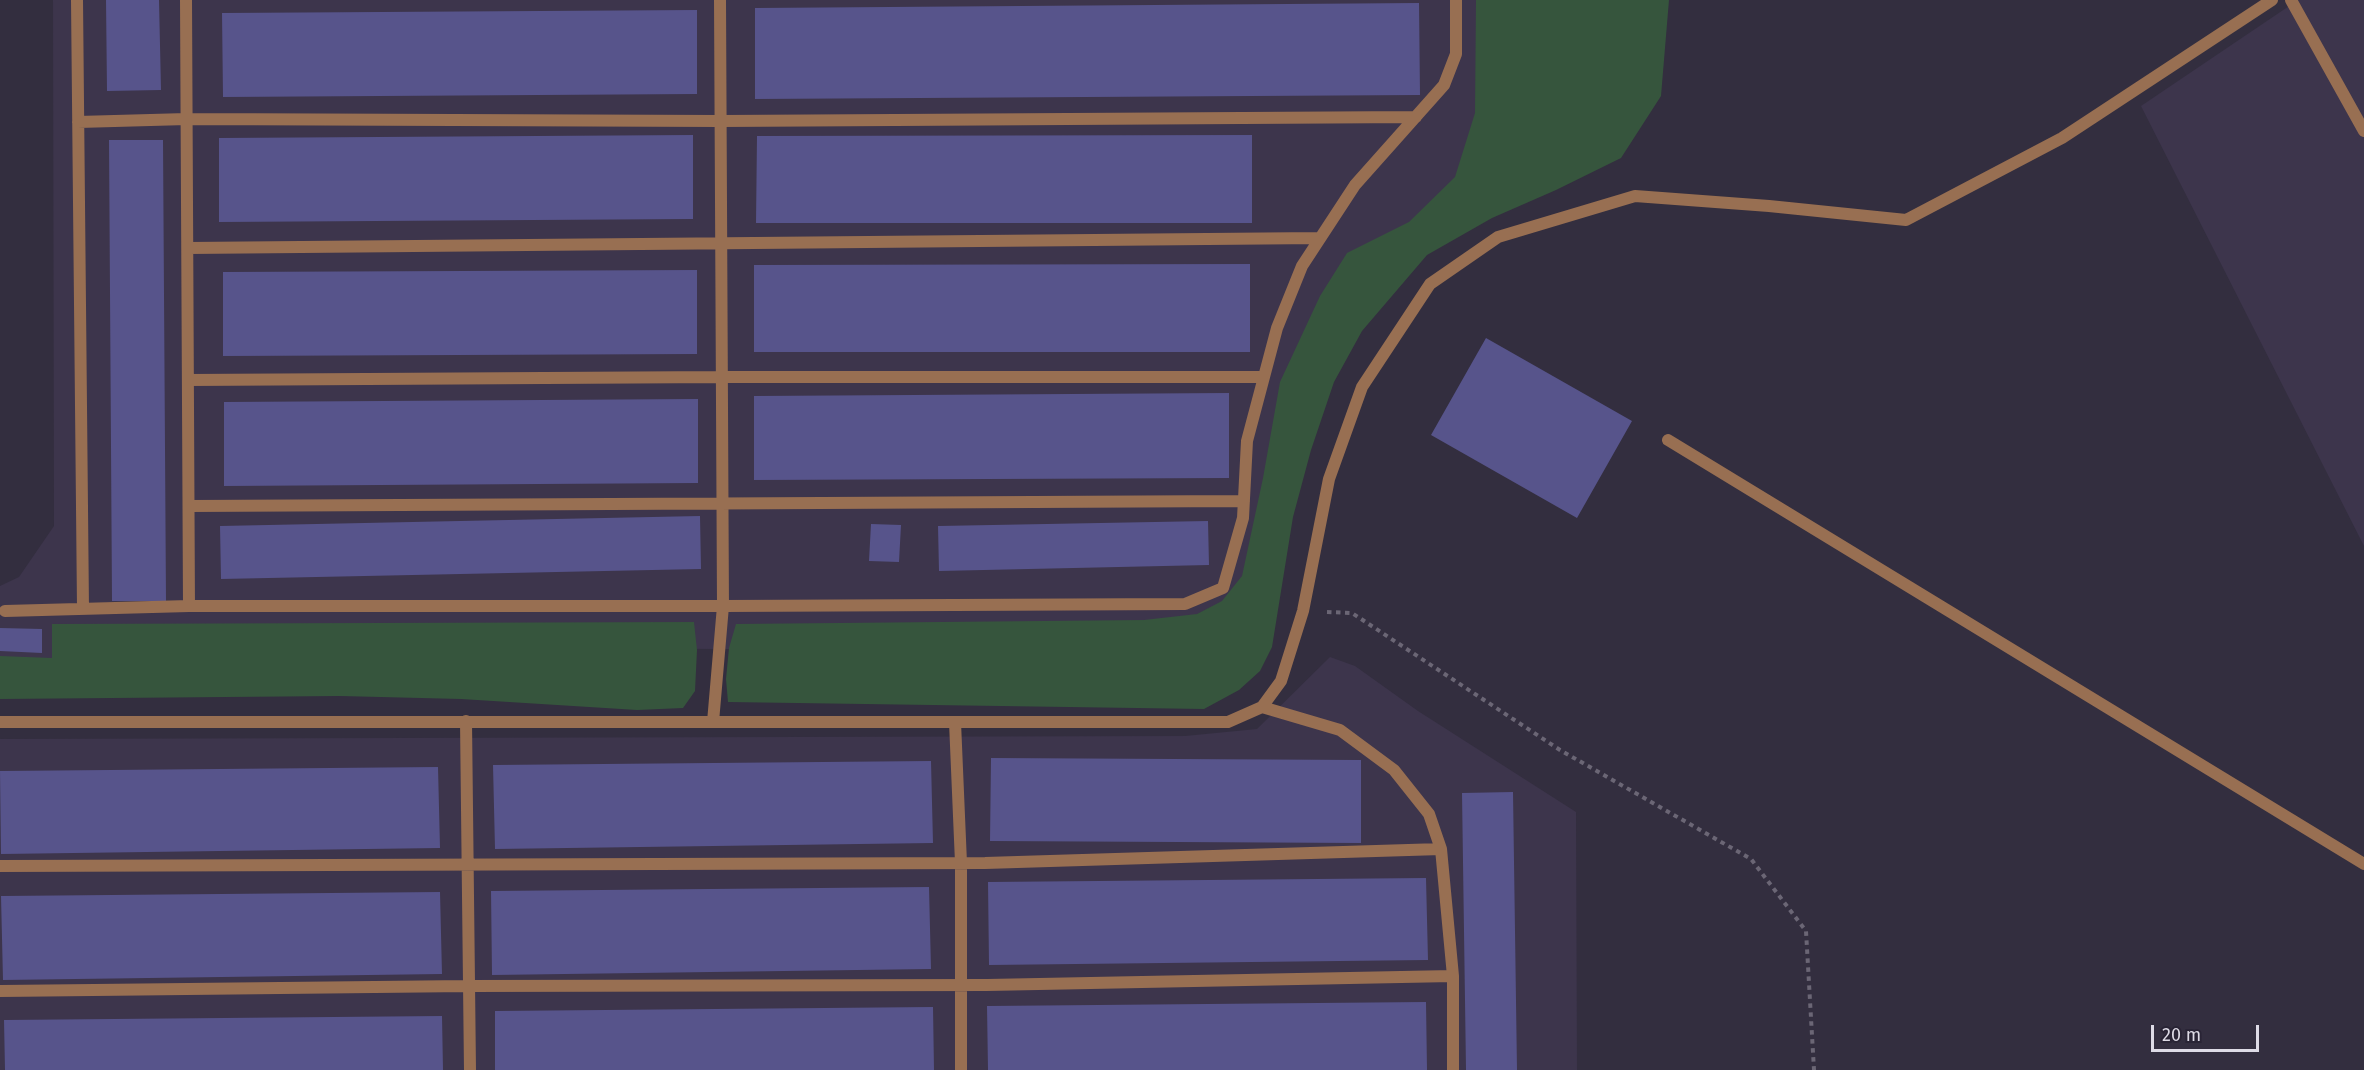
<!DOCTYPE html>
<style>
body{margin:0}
#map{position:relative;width:2364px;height:1070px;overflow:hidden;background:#332e3f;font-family:"Fira Sans",sans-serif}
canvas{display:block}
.scale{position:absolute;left:2151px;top:1025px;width:108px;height:27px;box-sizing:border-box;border:3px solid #dedbe6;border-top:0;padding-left:8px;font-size:18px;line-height:21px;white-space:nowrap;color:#dedbe6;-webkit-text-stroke:4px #292435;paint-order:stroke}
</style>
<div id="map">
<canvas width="2364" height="1070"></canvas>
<div class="scale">20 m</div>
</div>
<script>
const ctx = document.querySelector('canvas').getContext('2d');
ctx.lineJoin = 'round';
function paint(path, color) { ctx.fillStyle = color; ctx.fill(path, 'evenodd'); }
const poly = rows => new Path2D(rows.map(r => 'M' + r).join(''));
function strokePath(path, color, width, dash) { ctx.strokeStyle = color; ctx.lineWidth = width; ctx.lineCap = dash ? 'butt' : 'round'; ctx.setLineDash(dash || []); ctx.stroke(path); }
paint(poly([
 [53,0,1505,0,1485,146,1377,264,1251,589,1116,652,314,646,76,673,0,674,0,586,19,577,54,526],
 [2298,0,2364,0,2364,546,2141,106],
 [1330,657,1355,666,1418,711,1576,812,1577,1070,0,1070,0,739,1185,736,1257,729]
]), '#3d354c');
paint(poly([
 [1476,0,1669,0,1661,96,1621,158,1556,190,1492,218,1427,255,1362,331,1334,382,1311,450,1293,517,1272,647,1260,671,1239,690,1204,709,728,702,726,679,729,648,736,624,1144,620,1197,614,1222,601,1242,576,1263,478,1280,382,1320,296,1347,253,1409,222,1455,177,1475,113],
 [694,622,697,650,695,691,683,708,637,710,461,699,340,696,0,699,0,656,52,658,52,624]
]), '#36553d');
paint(poly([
 [106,0,159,0,161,90,107,91],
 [1419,3,1420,95,755,99,755,8],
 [697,10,697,94,223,97,222,13],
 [693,135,693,219,219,222,219,138],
 [1252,135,1252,223,756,223,757,136],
 [109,140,163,140,166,601,112,601],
 [1250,264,1250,352,754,352,754,265],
 [697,270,697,354,223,356,223,272],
 [1486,338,1632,421,1577,518,1431,435],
 [1229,393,1229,478,754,480,754,396],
 [698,399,698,483,224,486,224,402],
 [700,516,701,569,221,579,220,526],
 [1208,521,1209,565,939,571,938,526],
 [871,524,901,525,899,562,869,561],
 [0,628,42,629,42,653,0,651],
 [991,758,1361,760,1361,843,990,841],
 [931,761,933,843,495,849,493,765],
 [438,767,440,848,1,854,0,771],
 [1513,792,1517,1070,1466,1070,1462,793],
 [1426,878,1428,960,989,965,988,882],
 [929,887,931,969,492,975,491,891],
 [440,892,442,974,3,980,1,896],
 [1426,1002,1427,1070,988,1070,987,1006],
 [933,1007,934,1070,495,1070,495,1011],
 [442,1016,443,1070,5,1070,4,1020]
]), '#57548b');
strokePath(poly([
 [1327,612,1352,613,1560,750,1751,859,1806,931,1814,1070]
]), '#6b6675', 4, [4.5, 4.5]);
strokePath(poly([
 [77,0,83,608],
 [186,0,189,606],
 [2291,0,2364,131],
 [78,122,187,119,721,121,1416,117],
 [188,248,1320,238],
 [188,380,723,377,1264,377],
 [1668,440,2364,864],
 [189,506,1244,501],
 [5,611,189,606,723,606,720,0],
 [1262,707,1340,730,1394,770,1429,814,1441,849,1453,976,1453,1070],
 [466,721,470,1070],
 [0,722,1228,722,1262,707,1281,681,1303,611,1329,479,1362,387,1430,284,1498,237,1635,196,1769,206,1906,220,2062,138,2272,0],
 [713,722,723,606,1185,604,1223,588,1243,518,1247,441,1277,328,1302,266,1355,185,1444,85,1456,54,1456,0],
 [955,722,961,863,961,1070],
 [0,866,985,863,1441,849],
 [0,991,468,986,987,985,1453,976]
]), '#986f52', 12);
</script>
